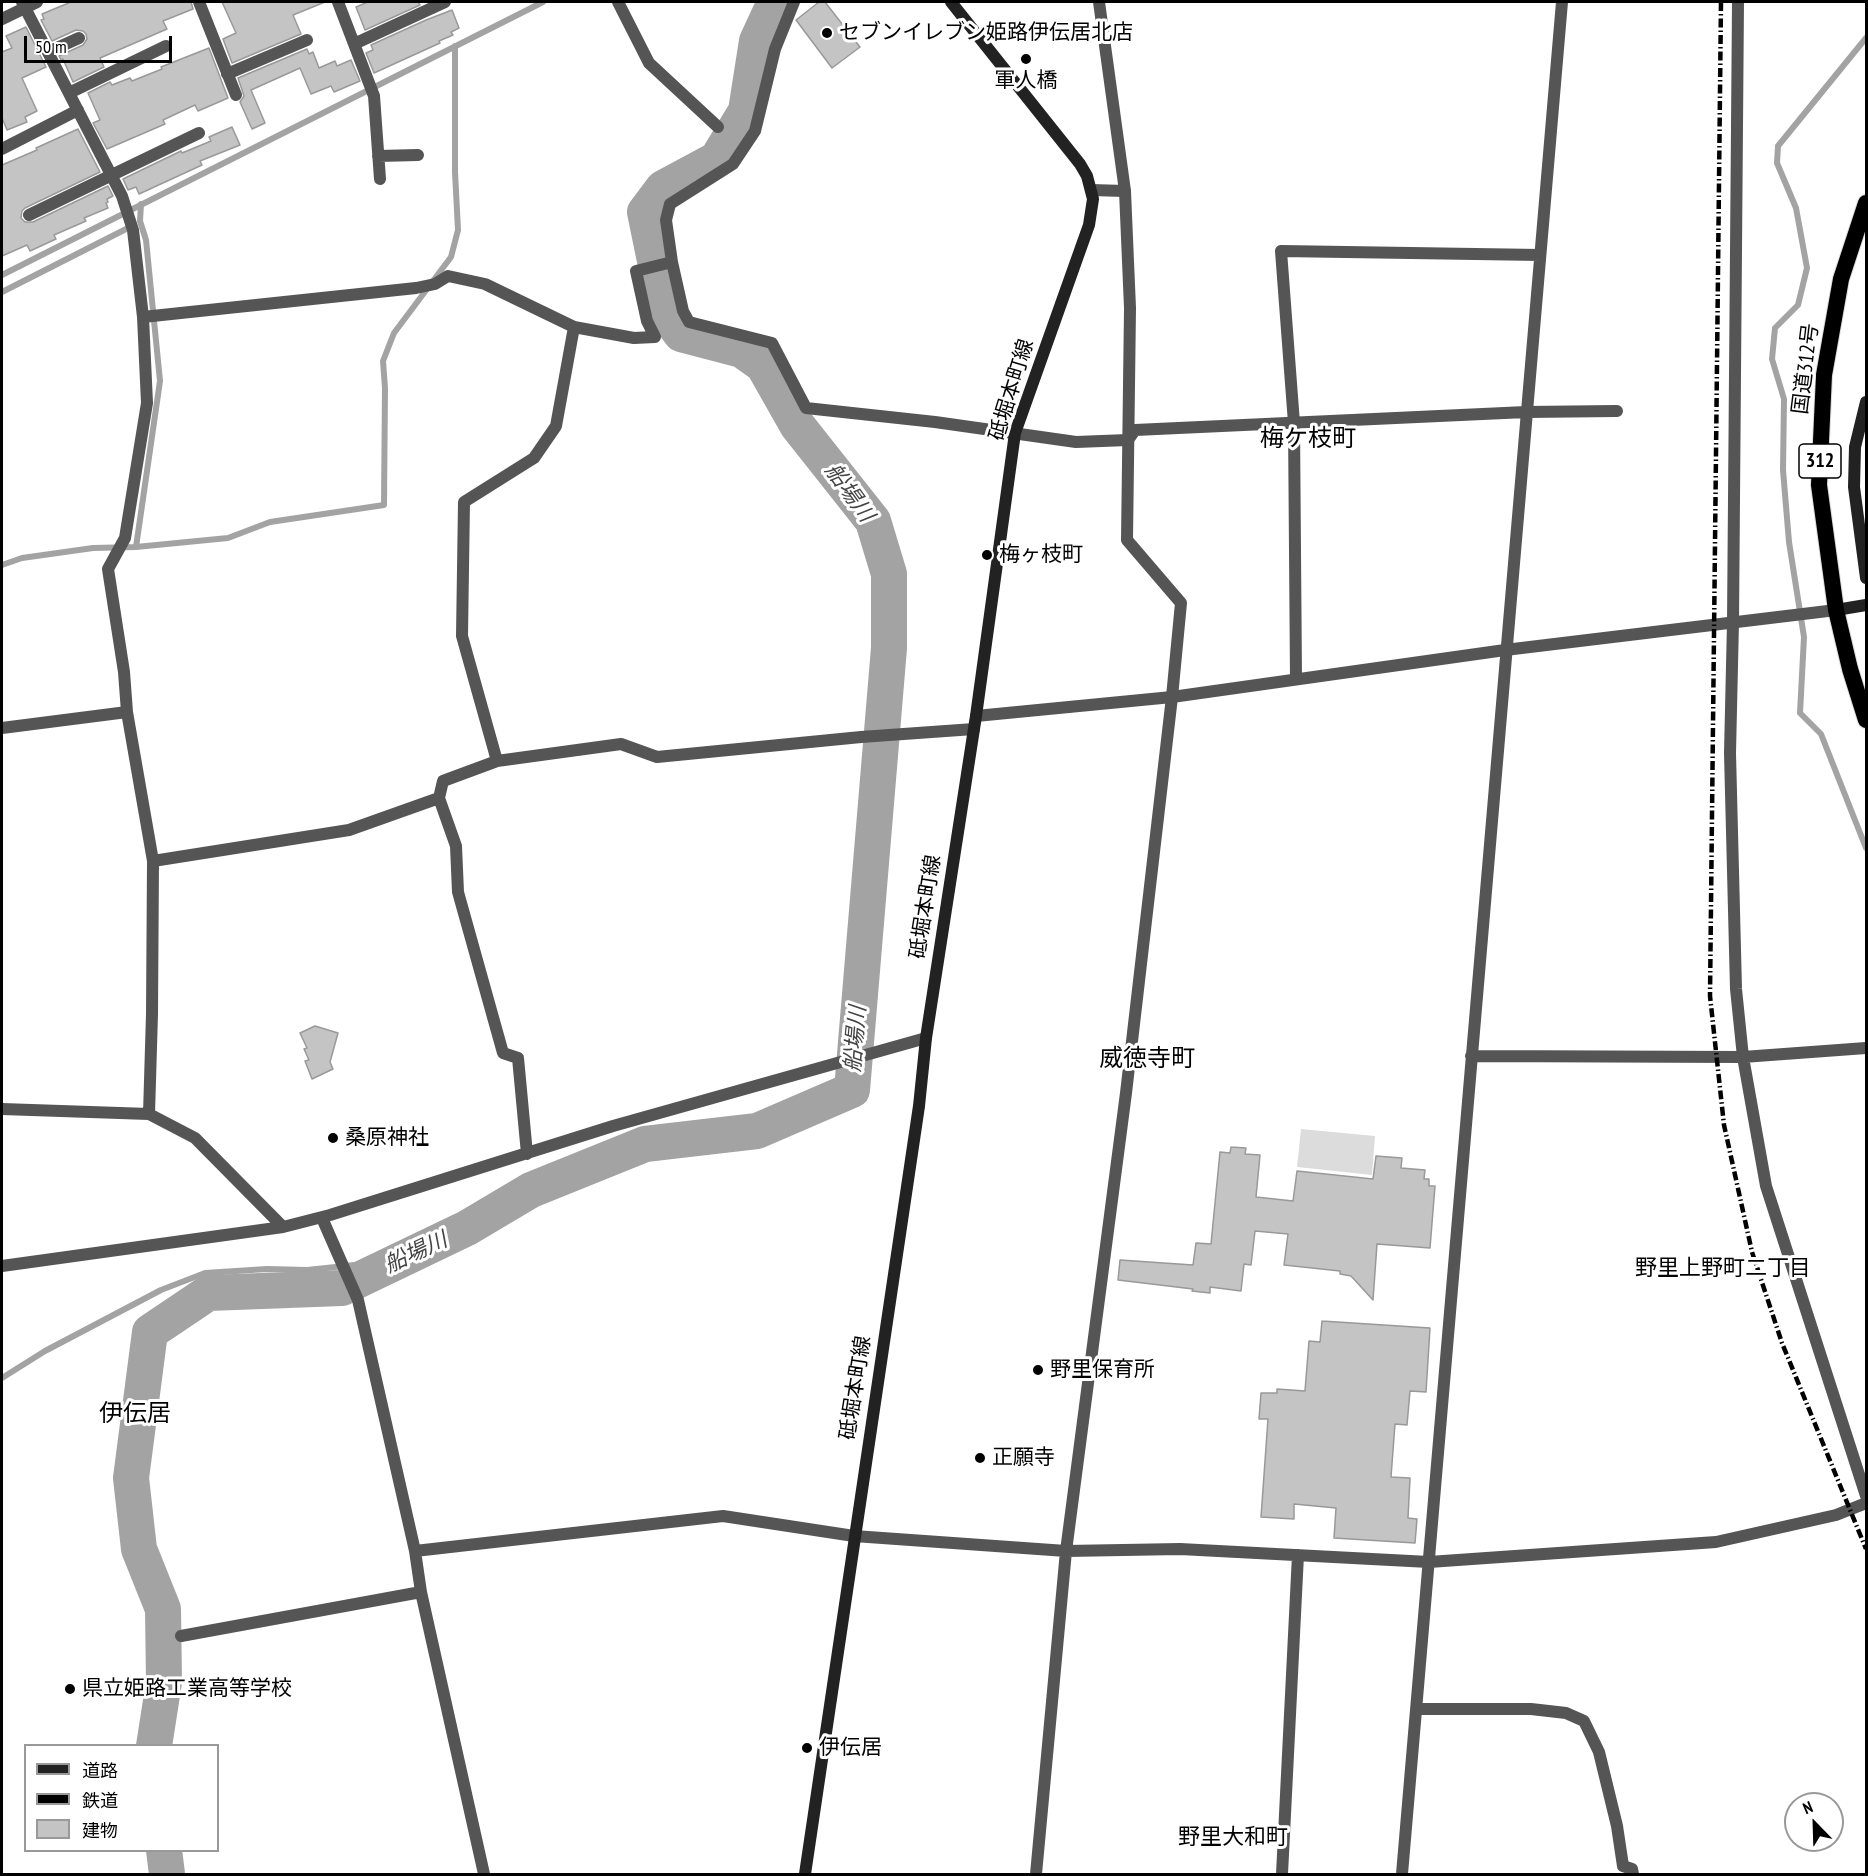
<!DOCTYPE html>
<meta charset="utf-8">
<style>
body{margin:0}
#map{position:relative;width:1868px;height:1876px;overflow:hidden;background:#fff;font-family:"PT Sans Narrow","Noto Sans JP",sans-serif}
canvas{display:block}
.frame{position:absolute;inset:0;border:3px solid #000;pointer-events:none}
.legend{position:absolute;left:24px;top:1744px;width:195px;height:108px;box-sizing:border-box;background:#fff;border:2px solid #999;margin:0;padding:8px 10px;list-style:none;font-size:18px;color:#000}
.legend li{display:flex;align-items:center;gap:12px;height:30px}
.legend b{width:30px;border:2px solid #999}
.north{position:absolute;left:1784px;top:1792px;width:60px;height:60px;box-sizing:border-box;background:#fff;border:2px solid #999;border-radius:50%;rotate:337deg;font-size:16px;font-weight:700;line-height:24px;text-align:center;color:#000}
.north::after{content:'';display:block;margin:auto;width:21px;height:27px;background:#000;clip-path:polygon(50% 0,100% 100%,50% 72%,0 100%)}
.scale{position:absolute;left:24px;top:36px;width:148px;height:27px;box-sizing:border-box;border:3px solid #000;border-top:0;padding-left:8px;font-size:18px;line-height:21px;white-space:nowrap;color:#000;-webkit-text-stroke:4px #fff;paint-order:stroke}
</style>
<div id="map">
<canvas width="1868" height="1876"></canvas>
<div class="frame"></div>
<ul class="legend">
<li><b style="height:8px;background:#222"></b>道路</li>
<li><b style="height:8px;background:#000"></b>鉄道</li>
<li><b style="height:16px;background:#c4c4c4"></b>建物</li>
</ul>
<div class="north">N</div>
<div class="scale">50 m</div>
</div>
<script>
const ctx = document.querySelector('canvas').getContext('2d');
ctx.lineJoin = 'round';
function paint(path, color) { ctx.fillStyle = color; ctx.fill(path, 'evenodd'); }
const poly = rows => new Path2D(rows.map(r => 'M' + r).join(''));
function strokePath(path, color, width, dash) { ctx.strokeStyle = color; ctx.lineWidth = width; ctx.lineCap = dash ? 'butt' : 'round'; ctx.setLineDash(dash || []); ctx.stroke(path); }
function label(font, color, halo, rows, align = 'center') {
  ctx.font = font + ' "PT Sans Narrow","Noto Sans JP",sans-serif'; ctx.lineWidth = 6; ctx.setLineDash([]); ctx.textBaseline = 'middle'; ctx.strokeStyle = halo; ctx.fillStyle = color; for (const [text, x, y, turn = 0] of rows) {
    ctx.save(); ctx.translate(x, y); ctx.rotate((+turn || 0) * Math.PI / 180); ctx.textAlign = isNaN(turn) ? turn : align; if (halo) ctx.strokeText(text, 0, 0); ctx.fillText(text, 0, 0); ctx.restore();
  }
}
paint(poly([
 [1301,1129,1375,1136,1372,1175,1297,1167]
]), '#dcdcdc');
strokePath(poly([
 [1866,38,1778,146,1777,163,1796,208,1807,268,1798,305,1775,328,1772,359,1784,399,1783,470,1789,542,1804,637,1800,713,1821,734,1866,848],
 [2,275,543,2],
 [2,292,132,226],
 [136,547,228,538,270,522,384,505,385,388,383,361,394,333,451,257,458,230,455,172,455,46],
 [2,565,22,558,93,548,136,547,160,381,146,240,140,221,141,204],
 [2,1378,45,1351,161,1290,205,1273,267,1269,307,1270,364,1264,406,1245,467,1228]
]), '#a3a3a3', 6);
strokePath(poly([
 [154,1746,164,1682,163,1609,139,1549,131,1478,150,1332,208,1293,342,1288,467,1228,531,1190,645,1144,757,1131,852,1090,889,648,889,574,873,521,797,425,763,365,742,350,681,334,666,314,645,212,663,188,717,159,746,111,757,41,775,2],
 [164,1850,167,1874]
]), '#a3a3a3', 36);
const building = poly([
 [71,2,191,2,193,9,163,21,167,29,100,58,104,67,73,82,63,59,61,60,59,56,83,45,87,39,86,34,83,31,76,30,52,41,41,20,44,19,42,14,71,2],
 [222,2,325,2,293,15,301,34,232,63,223,39,236,33,222,2],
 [368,2,418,2,420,5,365,30,356,7,368,2],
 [819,2,825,2,860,47,832,68,796,20,819,2],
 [452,10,459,28,451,32,453,35,439,41,440,43,374,73,366,53,373,50,371,45,426,20,452,10],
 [26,27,46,67,22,78,37,111,25,117,27,122,7,130,2,118,2,52,12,48,6,36,26,27],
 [209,48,228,98,198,111,195,105,163,120,165,124,107,149,93,123,100,120,88,93,110,82,112,85,130,78,132,81,162,69,161,67,209,48],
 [307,49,309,54,313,52,319,68,335,61,337,66,351,60,360,81,334,92,331,86,311,94,300,68,251,90,265,123,252,129,240,102,244,96,238,78,307,49],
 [232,127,240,145,200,161,202,165,139,194,136,187,128,190,123,179,181,151,182,153,211,141,209,137,232,127],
 [78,129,100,172,25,208,22,211,21,218,25,222,33,222,108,186,113,196,107,199,108,202,106,203,108,208,84,218,86,221,54,235,56,239,30,251,27,245,2,256,2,165,37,150,36,148,78,129],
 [315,1026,338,1033,330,1062,333,1069,312,1079,305,1061,309,1060,304,1049,307,1048,300,1033,315,1026],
 [1231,1147,1246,1148,1245,1154,1260,1155,1256,1197,1293,1201,1297,1171,1373,1179,1376,1156,1402,1158,1401,1168,1425,1170,1424,1179,1429,1179,1429,1186,1435,1186,1430,1248,1377,1244,1373,1300,1351,1276,1340,1274,1340,1271,1284,1265,1288,1234,1255,1231,1251,1265,1244,1264,1241,1291,1210,1287,1210,1293,1192,1291,1193,1289,1118,1280,1120,1260,1193,1265,1196,1243,1211,1244,1220,1152,1230,1153,1231,1147],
 [1322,1321,1430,1328,1426,1392,1410,1391,1407,1425,1395,1424,1391,1477,1410,1478,1408,1518,1417,1519,1415,1543,1334,1538,1336,1508,1294,1504,1294,1519,1261,1517,1268,1419,1259,1419,1261,1393,1277,1393,1277,1389,1305,1391,1309,1341,1320,1342,1322,1321]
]);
paint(building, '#c4c4c4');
strokePath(building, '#999', 1.5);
const trunk = poly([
 [1866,203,1841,279,1824,375,1819,485,1836,610,1850,669,1866,720]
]);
strokePath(trunk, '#dbdbdb', 18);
strokePath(poly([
 [22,2,122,196,133,230,143,317,147,403,125,538,108,569,124,672,127,712,153,861,152,1014,149,1114,195,1138,283,1227],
 [199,2,236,95],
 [338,2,374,96,380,179],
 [618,2,649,63,718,127],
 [794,2,775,49,755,131,733,164,670,204,666,220,672,262,683,311,689,322,772,343,806,408,935,422,1076,442,1128,440],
 [1738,2,1733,622,1730,753,1736,989,1743,1057,1766,1186,1866,1496],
 [2,19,37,2],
 [354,44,445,2],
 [48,52,79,38],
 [227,74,307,40],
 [69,93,166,46],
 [2,149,78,110],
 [378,156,418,155],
 [29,215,199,133],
 [143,317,416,288,435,284,448,276,485,284,574,327,634,338,655,337,647,321,636,271,672,262],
 [1128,440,1135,430,1526,412,1617,411],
 [1296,679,1294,423,1281,251,1540,255],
 [2,728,127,712],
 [497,761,462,636,464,502,534,458,556,426,574,327],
 [439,798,456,846,458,892,503,1053,518,1058,527,1154],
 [153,861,349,830,439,798,443,781,497,761,621,744,657,757,861,737,974,729],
 [1471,1056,1743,1057,1866,1048],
 [2,1109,149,1114],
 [322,1218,358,1300,415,1551,421,1592,484,1874],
 [2,1266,283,1227,330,1215,613,1126,926,1038],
 [415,1551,723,1516,854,1536,1066,1551,1180,1549,1429,1562,1716,1542,1836,1515,1866,1503],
 [181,1636,421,1592],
 [1417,1709,1531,1709,1566,1713,1584,1721,1599,1752,1617,1826,1623,1866,1632,1869,1633,1874],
 [1036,1874,1066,1551,1126,1093,1172,697,1181,603,1127,540,1130,308,1125,191,1099,2],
 [1282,1874,1298,1555],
 [1402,1874,1562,2]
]), '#555', 12);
strokePath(poly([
 [1091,190,1125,191],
 [976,716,1172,697,1505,650,1836,610]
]), '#555', 12);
strokePath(poly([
 [1866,402,1855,447,1854,487,1866,578],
 [1836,610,1866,605],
 [805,1874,919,1106,926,1038,976,716,1015,433,1089,225,1093,199,1087,176,1080,164,951,2]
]), '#222', 12);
strokePath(trunk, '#000', 16);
strokePath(poly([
 [1721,2,1710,996,1724,1125,1752,1252,1782,1343,1866,1549]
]), '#000', 4.5, [9, 3, 1.5, 3]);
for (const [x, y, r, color] of [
 [827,33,6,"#000"],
 [1026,59,6,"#000"],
 [987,555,6,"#000"],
 [333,1138,6,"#000"],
 [1038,1370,6,"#000"],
 [980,1458,6,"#000"],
 [70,1689,6,"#000"],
 [807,1748,6,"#000"]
]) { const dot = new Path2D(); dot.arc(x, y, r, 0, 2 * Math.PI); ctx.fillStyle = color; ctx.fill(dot); strokePath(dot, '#fff', 2); }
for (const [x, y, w] of [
 [1820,461,42]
]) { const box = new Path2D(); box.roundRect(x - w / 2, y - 17, w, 34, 4.5); ctx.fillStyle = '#fff'; ctx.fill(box); strokePath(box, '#000', 1.5); }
label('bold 20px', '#000', null, [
 ["312",1820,461]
]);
label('21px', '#000', '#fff', [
 ["セブンイレブン姫路伊伝居北店",839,33],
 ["軍人橋",1026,81,"center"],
 ["梅ヶ枝町",999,555],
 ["桑原神社",345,1138],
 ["野里保育所",1050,1370],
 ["正願寺",992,1458],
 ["県立姫路工業高等学校",82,1689],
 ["伊伝居",819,1748]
], 'left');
label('21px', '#000', '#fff', [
 ["国道312号",1806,369,-83],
 ["砥堀本町線",1012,390,-73],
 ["砥堀本町線",926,907,-81],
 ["砥堀本町線",856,1388,-81]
]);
label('italic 22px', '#444', '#fff', [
 ["船場川",849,493,54],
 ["船場川",856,1039,-85],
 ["船場川",416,1253,-25]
]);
label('22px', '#000', '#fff', [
 ["野里上野町二丁目",1723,1269],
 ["野里大和町",1233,1838]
]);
label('24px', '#000', '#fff', [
 ["梅ケ枝町",1308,439],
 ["威徳寺町",1147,1059],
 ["伊伝居",135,1414]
]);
</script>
